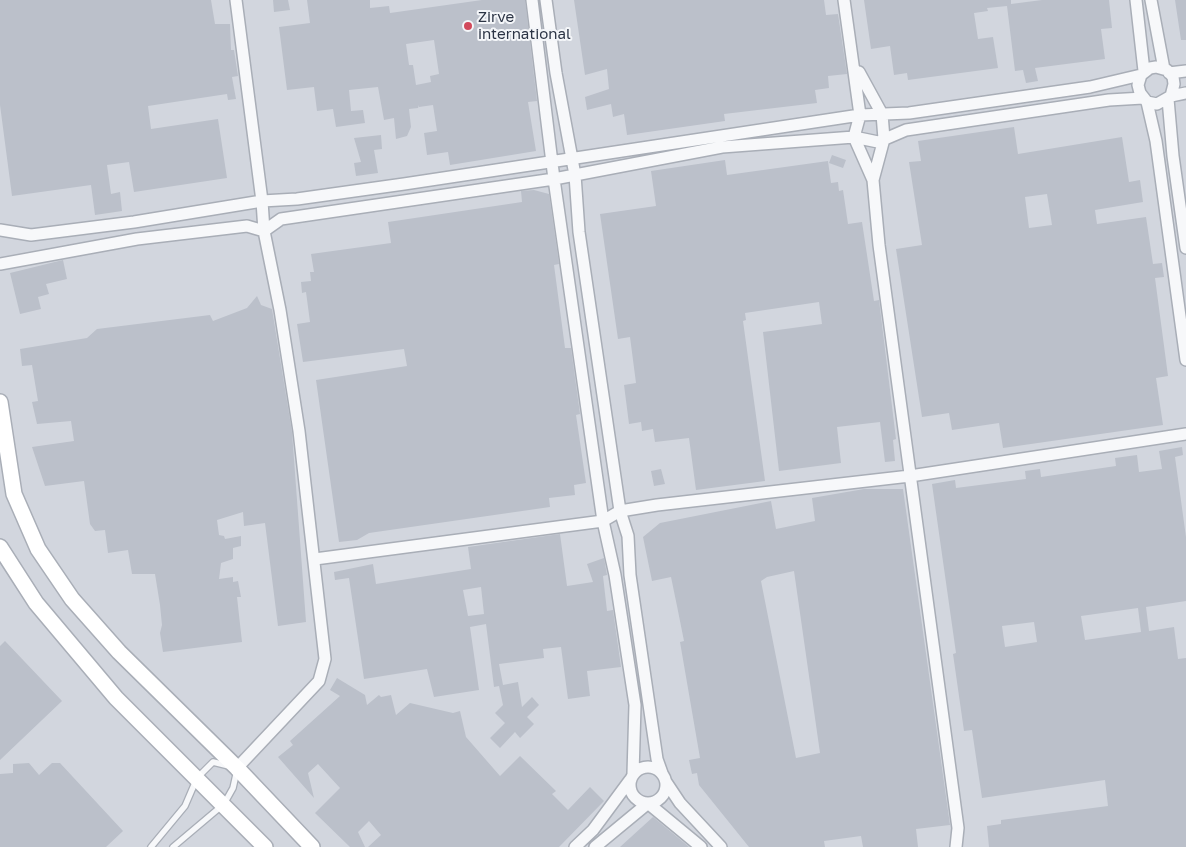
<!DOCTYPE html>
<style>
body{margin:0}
canvas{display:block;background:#e4e7ec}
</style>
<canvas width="1186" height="847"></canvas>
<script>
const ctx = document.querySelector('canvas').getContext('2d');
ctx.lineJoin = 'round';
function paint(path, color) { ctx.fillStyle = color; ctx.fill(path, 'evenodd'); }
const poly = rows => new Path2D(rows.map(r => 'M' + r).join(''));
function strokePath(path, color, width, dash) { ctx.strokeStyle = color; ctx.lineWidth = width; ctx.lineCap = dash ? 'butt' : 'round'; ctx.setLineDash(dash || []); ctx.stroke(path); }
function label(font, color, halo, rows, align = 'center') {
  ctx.font = font + ' "Golos Text",sans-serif'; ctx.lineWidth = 4; ctx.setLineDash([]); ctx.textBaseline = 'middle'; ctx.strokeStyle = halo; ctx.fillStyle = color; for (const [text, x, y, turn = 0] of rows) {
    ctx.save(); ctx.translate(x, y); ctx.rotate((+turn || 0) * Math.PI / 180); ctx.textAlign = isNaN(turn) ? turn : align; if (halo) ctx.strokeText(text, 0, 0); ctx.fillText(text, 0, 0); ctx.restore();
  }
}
paint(poly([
 [0,0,1186,0,1186,847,0,847]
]), '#d2d6de');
paint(poly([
 [0,0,211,0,215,24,230,24,231,50,234,50,238,76,232,77,236,99,228,100,227,94,148,106,151,129,218,119,227,178,134,192,129,162,107,165,111,194,120,192,122,211,95,215,91,185,12,196,0,105],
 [273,0,288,0,290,10,274,12],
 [307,0,370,0,370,8,389,6,390,13,482,0,525,0,537,101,528,102,536,151,450,165,448,152,427,155,424,133,437,131,433,105,419,107,419,105,418,108,409,109,411,127,407,136,396,139,394,118,384,120,378,87,349,90,351,111,363,110,365,123,336,127,333,109,317,111,314,87,287,90,279,27,310,23],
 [434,40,439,74,430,76,431,82,416,85,413,65,409,65,406,44],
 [574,0,824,0,826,15,838,14,847,74,828,76,829,88,815,90,817,103,724,114,725,121,627,135,624,114,613,117,611,104,587,110,585,97,609,89,607,69,585,75],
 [864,0,1011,0,1011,4,1042,0,1109,0,1112,28,1101,29,1105,59,1035,68,1038,81,1026,83,1023,70,1015,71,1007,6,987,8,988,11,974,13,978,39,993,37,998,68,908,80,907,73,894,75,890,46,871,49],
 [1175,0,1186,0,1186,40,1181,40],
 [1014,127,1018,154,1122,137,1129,182,1140,180,1143,202,1095,210,1097,224,1146,217,1153,264,1162,263,1164,277,1155,278,1168,376,1156,378,1163,425,1003,448,999,423,952,430,949,413,922,417,896,249,922,245,909,162,921,161,918,141],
 [1047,194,1052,225,1029,228,1025,197],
 [381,135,382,149,374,150,378,173,356,176,354,163,361,162,354,138],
 [832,155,846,160,843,168,829,163],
 [725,160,727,175,828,161,831,183,838,182,839,191,843,190,848,224,862,222,874,301,879,300,896,439,893,440,895,461,885,462,880,422,837,427,841,463,779,471,763,332,822,324,819,302,745,313,746,320,743,321,765,481,696,490,689,438,655,442,653,429,642,431,641,422,629,424,624,385,636,383,630,337,618,339,600,214,656,206,651,171],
 [534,190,549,194,559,264,554,265,565,348,571,348,580,414,576,415,586,483,574,485,575,495,549,498,550,507,369,533,357,540,339,542,316,380,407,366,404,349,303,362,297,324,310,322,306,292,302,293,301,282,311,281,310,272,314,272,311,254,391,243,388,222,522,202,521,191],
 [63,260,67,279,46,284,49,294,38,297,41,309,20,314,10,273],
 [257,296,261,305,272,309,292,432,306,622,278,626,265,523,244,526,243,512,217,520,219,535,224,536,225,539,241,536,241,546,233,548,233,559,221,563,219,579,233,577,233,582,238,581,241,597,237,597,242,642,163,652,160,633,162,625,160,605,155,574,132,574,128,550,108,553,105,530,95,531,90,524,84,481,45,486,32,447,74,441,71,421,37,424,32,402,38,401,32,365,22,366,20,349,87,338,97,329,210,315,213,321,247,308],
 [1182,447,1183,455,1175,457,1186,537,1186,601,1146,607,1149,631,1174,627,1178,659,1186,658,1186,847,989,847,987,826,1001,824,1001,820,1108,806,1105,780,982,798,972,730,964,731,953,654,956,653,932,484,955,480,956,488,1026,479,1025,471,1040,469,1041,477,1116,466,1115,458,1137,455,1139,472,1162,469,1159,451],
 [1138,608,1141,632,1085,640,1081,616],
 [1034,622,1037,642,1005,647,1002,626],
 [661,469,665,484,654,486,651,471],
 [864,489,903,489,950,825,916,829,918,847,863,847,861,836,824,841,825,847,749,847,699,785,697,773,692,774,689,760,700,758,680,642,684,641,677,606,671,577,652,581,643,537,660,523,771,501,776,529,815,521,812,498],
 [794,571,820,753,796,758,761,581,767,577],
 [560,534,567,586,593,582,587,564,604,558,607,575,603,576,607,611,613,610,621,667,587,671,590,696,568,699,561,647,543,649,544,658,499,664,503,685,518,682,522,707,532,697,539,705,527,717,534,724,520,738,515,732,500,748,490,738,505,723,495,713,503,705,499,686,494,687,486,624,470,627,479,690,434,697,427,669,364,679,349,578,335,580,334,572,373,564,376,584,471,569,468,547],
 [481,587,484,614,468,616,463,590],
 [5,641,62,701,0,760,0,646],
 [337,678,365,695,367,705,379,695,381,697,391,695,396,715,410,703,453,713,460,711,466,737,500,776,520,756,556,791,552,794,568,810,590,787,604,801,559,847,368,847,381,835,369,821,358,832,365,847,350,847,315,813,340,788,318,764,308,773,314,798,278,757,293,745,290,741,340,696,330,690],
 [29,763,39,775,52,763,60,763,123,831,106,847,0,847,0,774,13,773,13,764],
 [653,817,688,846,689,847,620,847]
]), '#bbc0ca');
const lane = poly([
 [151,847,185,806,197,778,213,762,229,766],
 [173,847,224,804,233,788,237,770]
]);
const street = poly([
 [236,0,262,201,264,231,280,310,299,431,325,659,319,681,237,768],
 [532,0,554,179,603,521,615,575,635,705,633,774],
 [546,0,556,73,575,175,579,232,620,511,628,536,630,575,657,759,662,773],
 [844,0,860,115,854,137,873,180,879,245,958,828,956,847],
 [1136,0,1144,71],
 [1151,0,1164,69],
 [859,72,882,114,884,139,873,180],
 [1169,73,1186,71],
 [1171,96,1186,93],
 [1168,99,1173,156,1186,248],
 [1147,102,1156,141,1186,360],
 [0,230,31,235,134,222,262,201,297,199,404,184,860,115,909,113,1090,87,1141,75,1150,68,1156,67,1167,70,1173,77,1174,84,1171,96,1157,104,1147,102,1140,93,1138,85,1141,75],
 [0,264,137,239,247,226,264,231,281,219,554,179,722,147,854,137,878,142,906,130,1109,100,1143,98],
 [315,559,603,521,620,511,657,505,910,476,1186,434],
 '630 785a18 18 0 1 1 36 0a18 18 0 1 1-36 0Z',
 [666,782,680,803,721,847],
 [649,804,701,847],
 [575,847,593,830,630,780],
 [595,847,647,804]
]);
const secondary = poly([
 [0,402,14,494,38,549,72,599,119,652,237,768,312,847],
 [0,547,36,603,116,698,265,847]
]);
strokePath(lane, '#a9aeb7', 8);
strokePath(street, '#a9aeb7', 14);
strokePath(secondary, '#a9aeb7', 18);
strokePath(lane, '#f7f8fa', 5.5);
strokePath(street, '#f7f8fa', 11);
strokePath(secondary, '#fff', 15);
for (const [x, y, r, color] of [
 [468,26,5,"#d1495b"]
]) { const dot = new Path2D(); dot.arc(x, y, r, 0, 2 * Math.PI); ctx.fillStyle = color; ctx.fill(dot); strokePath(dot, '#f4f6f9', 2); }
label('15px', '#2b3445', '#f4f6f9', [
 ["Zirve",478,17],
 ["international",478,34]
], 'left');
</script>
